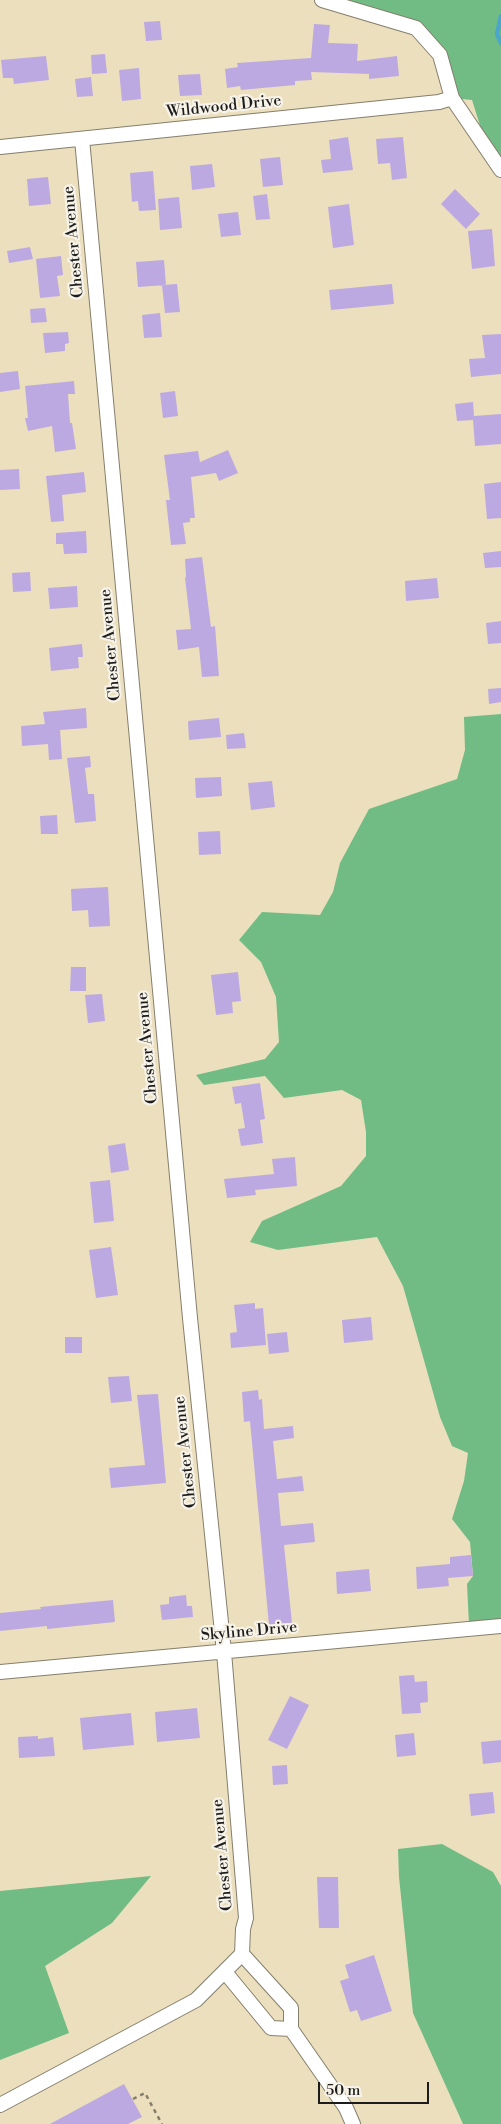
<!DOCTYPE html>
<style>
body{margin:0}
#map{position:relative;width:501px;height:2124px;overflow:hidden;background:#ecdfbd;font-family:"Libre Bodoni",serif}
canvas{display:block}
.scale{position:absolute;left:318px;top:2082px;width:111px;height:22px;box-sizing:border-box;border:2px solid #1c1c1c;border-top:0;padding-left:6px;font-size:15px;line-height:18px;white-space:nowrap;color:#1c1c1c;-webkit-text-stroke:4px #f7f3e8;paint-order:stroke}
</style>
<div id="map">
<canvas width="501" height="2124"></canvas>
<div class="scale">50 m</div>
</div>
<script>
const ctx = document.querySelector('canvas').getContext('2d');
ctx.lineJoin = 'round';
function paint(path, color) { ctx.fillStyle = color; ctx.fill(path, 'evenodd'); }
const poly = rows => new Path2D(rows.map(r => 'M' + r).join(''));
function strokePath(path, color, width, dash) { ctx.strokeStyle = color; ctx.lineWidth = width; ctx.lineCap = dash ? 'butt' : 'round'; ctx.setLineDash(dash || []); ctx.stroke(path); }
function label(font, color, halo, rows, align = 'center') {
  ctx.font = font + ' "Libre Bodoni",serif'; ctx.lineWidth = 4.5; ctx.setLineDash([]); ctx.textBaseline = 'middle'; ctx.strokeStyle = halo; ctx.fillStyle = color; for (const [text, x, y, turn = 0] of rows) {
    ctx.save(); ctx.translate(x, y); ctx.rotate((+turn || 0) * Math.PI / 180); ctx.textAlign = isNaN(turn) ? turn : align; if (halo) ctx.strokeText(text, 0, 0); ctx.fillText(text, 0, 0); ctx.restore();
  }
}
paint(poly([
 [322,0,501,0,501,157,483,135,472,100,452,98,440,55,416,28],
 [501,714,501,1621,469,1625,467,1584,473,1576,470,1542,452,1519,464,1481,468,1453,452,1446,440,1417,403,1286,377,1237,278,1250,250,1242,262,1221,341,1186,366,1156,366,1132,361,1100,342,1090,284,1098,265,1076,204,1085,196,1075,265,1059,279,1042,276,997,261,962,239,940,262,912,320,915,333,892,340,863,369,809,457,779,465,750,464,717],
 [442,1844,493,1872,501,1886,501,2124,463,2124,413,2013,399,1877,398,1849],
 [151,1876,112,1923,45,1966,69,2033,0,2060,0,1891]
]), '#71bc84');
strokePath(poly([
 [501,16,497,34,501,43]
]), '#4aa7c9', 4.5);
paint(poly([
 [160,21,162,40,146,41,144,22],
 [314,24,330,25,328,43,358,44,357,61,397,56,399,76,369,79,369,74,311,72,312,80,295,81,295,85,241,90,240,86,227,88,225,69,238,67,237,63,311,58],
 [105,54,107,73,92,74,91,55],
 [46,56,49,80,14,84,13,78,3,78,1,60],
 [139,68,141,99,122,101,119,70],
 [200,74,202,95,180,96,178,75],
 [91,77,93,96,77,97,75,79],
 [348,137,353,170,323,173,321,160,331,159,329,140],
 [403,137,407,178,392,180,390,163,378,164,376,139],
 [280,157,283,185,263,187,260,159],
 [212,164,215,187,192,190,190,166],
 [153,171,156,210,139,211,138,201,132,202,130,173],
 [48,177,51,204,29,206,27,179],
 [455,189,480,214,466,229,441,204],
 [267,194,270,219,256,220,253,196],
 [179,197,182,228,160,230,158,199],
 [349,204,354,245,333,248,328,207],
 [238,212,241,235,221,237,218,214],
 [492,229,495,266,472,269,468,231],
 [30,247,33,259,9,263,7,251],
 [61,256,63,275,57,276,60,296,40,298,36,259],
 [164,260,166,285,138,287,136,262],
 [177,284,180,312,165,313,162,285],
 [392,284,394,304,331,310,329,290],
 [45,308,47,322,31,323,30,309],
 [160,313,162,337,144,338,142,315],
 [68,332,69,343,65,344,65,351,45,353,43,333],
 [501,334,501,374,471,377,469,359,485,358,482,335],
 [18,371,20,389,0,392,0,373],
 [74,381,75,394,68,394,70,423,72,423,76,449,55,452,52,426,28,431,25,418,28,418,25,386],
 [175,391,178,416,163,418,160,393],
 [473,402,474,416,501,414,501,444,475,446,473,420,457,421,455,404],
 [228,450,238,473,219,481,216,473,191,477,195,518,190,518,190,522,183,523,186,544,171,545,166,500,170,500,164,455,198,451,200,462],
 [19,469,20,489,0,490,0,470],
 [84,472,86,492,62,495,64,521,51,522,46,476],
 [501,482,501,518,487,519,484,484],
 [86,531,87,553,64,554,63,544,56,544,56,533],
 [501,551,501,567,485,568,483,553],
 [202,557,211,627,215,626,219,676,202,677,199,647,178,650,176,630,191,629,185,578,186,577,185,559],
 [30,572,31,591,13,592,12,573],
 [437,578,439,598,406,601,405,581],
 [77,586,78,607,50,609,48,588],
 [501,621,501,643,488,644,486,623],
 [82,644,83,657,78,657,79,668,51,671,49,648],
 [501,688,501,702,489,704,488,689],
 [86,708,87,728,60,730,62,759,49,760,48,744,22,746,21,726,45,724,43,712],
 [219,718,221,737,189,740,188,721],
 [244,733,246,748,227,749,226,735],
 [90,756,91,767,85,768,88,794,94,794,96,821,75,823,67,758],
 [221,777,222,796,196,798,195,778],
 [272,781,275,807,251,810,248,783],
 [57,815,58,834,41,834,40,816],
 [220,831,221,854,199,855,198,832],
 [108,887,110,926,89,927,88,910,72,911,71,889],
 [71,967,86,967,86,991,70,991],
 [238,972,241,1001,232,1002,233,1013,216,1015,211,975],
 [102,994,105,1021,88,1023,85,995],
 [260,1083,265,1119,260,1120,263,1143,241,1146,238,1129,245,1128,241,1103,235,1104,232,1087],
 [125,1143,129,1170,111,1173,108,1146],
 [295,1157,297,1186,255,1190,256,1195,227,1198,224,1179,274,1174,272,1159],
 [110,1180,114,1221,94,1223,90,1182],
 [111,1247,118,1295,96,1298,89,1250],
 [255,1303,255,1309,263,1308,266,1345,231,1348,230,1333,237,1332,234,1305],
 [371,1317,373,1340,344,1343,342,1320],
 [287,1332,289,1352,269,1354,267,1334],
 [65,1337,82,1337,82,1353,65,1353],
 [129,1376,132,1401,111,1403,108,1377],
 [258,1390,259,1400,262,1399,264,1429,293,1426,294,1438,273,1441,277,1479,302,1476,304,1491,278,1493,281,1526,313,1523,315,1542,284,1545,292,1623,269,1625,250,1421,244,1422,242,1392],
 [158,1394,166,1483,111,1488,109,1468,145,1465,137,1395],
 [471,1555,473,1576,448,1578,449,1586,417,1589,416,1567,450,1564,450,1557],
 [369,1569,371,1591,337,1594,336,1572],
 [186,1595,187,1606,192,1606,193,1617,162,1620,160,1605,169,1604,169,1597],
 [113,1600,115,1622,47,1629,47,1626,0,1631,0,1613,41,1609,40,1607],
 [414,1675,415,1682,427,1681,428,1702,420,1703,421,1713,402,1714,399,1676],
 [290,1696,309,1705,287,1749,268,1740],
 [197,1708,200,1738,157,1742,155,1712],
 [131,1713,134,1745,83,1750,80,1718],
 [414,1733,416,1755,397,1757,395,1735],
 [38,1736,38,1739,53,1737,55,1756,19,1758,18,1737],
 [501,1740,501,1762,483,1764,481,1742],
 [287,1765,288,1784,273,1785,272,1766],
 [493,1792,495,1813,471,1816,469,1794],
 [317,1877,338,1877,339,1928,319,1928],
 [374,1955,392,2011,361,2021,357,2010,350,2012,340,1981,349,1978,345,1965],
 [124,2084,142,2117,128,2124,50,2124]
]), '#bda9e1');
const minor = poly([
 [322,0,416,28,440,55,452,98,501,170],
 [82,139,190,1318,224,1652,246,1918,243,1929,242,1954],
 [0,147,439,102,452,98],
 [0,1672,501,1626],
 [242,1954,291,2008,291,2029,346,2108,353,2124],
 [225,1972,271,2028,291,2029],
 [0,2105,196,2000,242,1954]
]);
strokePath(minor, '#847e6c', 16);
strokePath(poly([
 [133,2099,145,2093,162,2124]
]), '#847e6c', 2.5, [4, 4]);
strokePath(minor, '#fff', 14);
label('16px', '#1c1c1c', '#f7f3e8', [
 ["Wildwood Drive",224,107,-6],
 ["Chester Avenue",74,242,-95],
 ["Chester Avenue",111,645,-95],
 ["Chester Avenue",148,1048,-95],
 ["Chester Avenue",186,1452,-96],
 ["Skyline Drive",249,1632,-5],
 ["Chester Avenue",223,1855,-95]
]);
</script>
